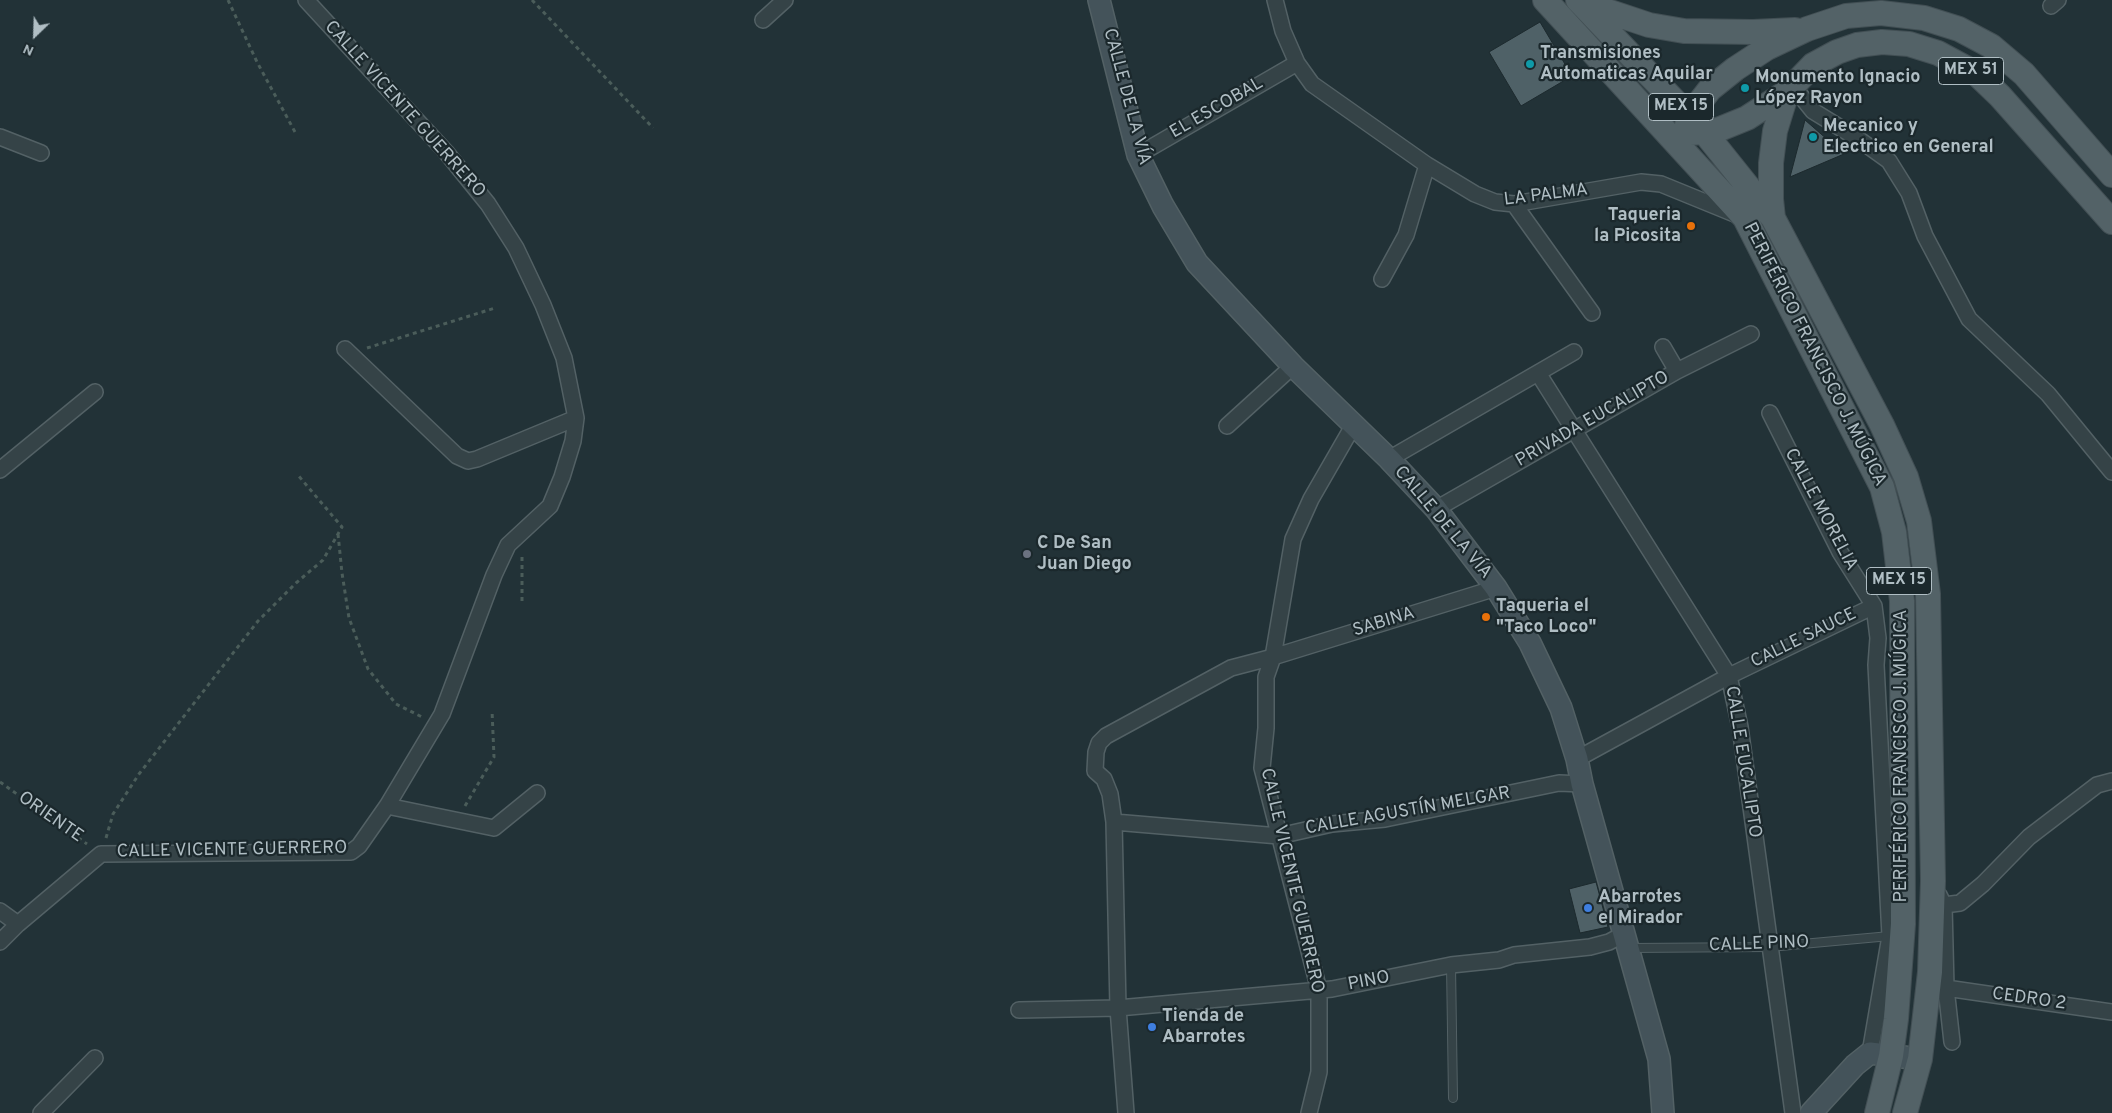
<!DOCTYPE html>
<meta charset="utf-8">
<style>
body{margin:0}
#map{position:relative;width:2112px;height:1113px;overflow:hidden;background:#223237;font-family:Overpass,sans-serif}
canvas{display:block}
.north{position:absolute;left:10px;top:10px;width:50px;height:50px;-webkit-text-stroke:4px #1b282c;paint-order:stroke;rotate:204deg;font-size:14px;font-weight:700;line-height:20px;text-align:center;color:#b0bec4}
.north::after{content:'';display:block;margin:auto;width:18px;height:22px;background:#b0bec4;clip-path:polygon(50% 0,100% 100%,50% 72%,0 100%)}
</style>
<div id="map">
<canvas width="2112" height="1113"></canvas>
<div class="north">N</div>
</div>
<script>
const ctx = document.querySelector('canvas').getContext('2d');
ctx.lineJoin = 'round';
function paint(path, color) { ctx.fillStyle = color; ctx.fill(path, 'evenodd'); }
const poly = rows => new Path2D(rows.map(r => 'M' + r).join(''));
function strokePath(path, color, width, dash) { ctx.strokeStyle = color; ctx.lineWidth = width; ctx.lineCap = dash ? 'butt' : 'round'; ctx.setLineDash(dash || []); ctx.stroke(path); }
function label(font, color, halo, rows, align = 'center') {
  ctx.font = font + ' Overpass,sans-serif'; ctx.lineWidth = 4.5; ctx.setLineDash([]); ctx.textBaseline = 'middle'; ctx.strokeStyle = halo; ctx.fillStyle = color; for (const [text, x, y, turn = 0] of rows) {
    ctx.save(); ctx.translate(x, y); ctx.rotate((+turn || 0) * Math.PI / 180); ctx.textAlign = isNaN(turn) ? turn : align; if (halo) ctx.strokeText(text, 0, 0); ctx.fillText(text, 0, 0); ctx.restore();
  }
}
const building = poly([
 [1540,22,1572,76,1521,106,1489,52,1540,22],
 [1805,120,1844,154,1790,177,1805,120],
 [1596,882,1608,927,1580,933,1569,889,1596,882]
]);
paint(building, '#4f6167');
strokePath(building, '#1d2a2e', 1);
const lane = poly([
 [1630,948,1769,947,1890,936],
 [1451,965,1453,1098]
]);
const street = poly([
 [1275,0,1283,31,1297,63,1312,84,1427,165,1475,194,1495,202,1514,204,1641,182,1661,184,1737,215],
 [2051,6,2058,0],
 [763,20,785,0],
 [1792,85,1813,111,1857,138,1889,161,1909,193,1925,236,1969,319,2048,394,2112,472],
 [0,137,41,153],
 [1138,155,1297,63],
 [1514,204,1592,313],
 [1382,279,1406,235,1427,165],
 [1663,347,1677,371],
 [345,349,457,456,468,461,477,459,576,418],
 [1538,373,1729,676,1740,727,1793,1113],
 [1770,413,1840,552,1874,606,1878,638,1876,665,1890,936,1870,1053],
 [1227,426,1293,366],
 [1389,459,1574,352],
 [0,470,95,392],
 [1436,509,1677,371,1751,334],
 [1577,759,1729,676,1874,606],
 [387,806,494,828,537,793],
 [1114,822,1279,836,1332,824,1385,819,1559,783,1582,784],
 [1939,895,1944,905,1960,903,1983,884,2029,837,2097,785,2112,781],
 [1944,905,1946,988,2112,1012],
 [0,911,18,924],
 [0,942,18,924,101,854,351,852,359,846,387,806,442,714,494,575,508,545,550,506,562,477,573,441,576,418,564,358,543,305,516,248,488,204,446,152,306,0],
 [1946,988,1952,1042],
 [1019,1010,1118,1008,1332,989,1451,965,1499,960,1514,955,1590,947,1609,942,1624,934],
 [41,1113,95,1058],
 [1126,1113,1118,1008,1114,822,1110,794,1104,779,1095,771,1096,752,1099,743,1106,736,1231,668,1273,657,1496,588],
 [1309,1113,1319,1072,1319,990,1262,768,1266,728,1266,677,1273,657,1293,539,1311,499,1353,426]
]);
const secondary = poly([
 [1099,0,1138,155,1163,206,1197,263,1293,366,1389,459,1436,509,1496,588,1530,643,1561,708,1577,759,1582,784,1659,1059,1663,1113],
 [1811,1113,1855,1065,1870,1053,1920,1059]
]);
const primary = poly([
 [1545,0,1745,218,1882,487,1894,532,1902,601,1903,924,1896,1019,1891,1056,1877,1113],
 [1578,0,1705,133,1773,218,1882,425,1906,477,1919,521,1928,594,1933,881,1930,972,1920,1059,1905,1113],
 [1583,3,1649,25,1684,31,1753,32,1795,30],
 [1686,130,1689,116,1710,89,1735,69,1767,48,1807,29,1846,16,1881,13,1924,18,1959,29,1991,46,2024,74,2112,175],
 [1690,133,1715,131,1747,118,1787,92,1813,65,1837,52,1857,45,1882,42,1909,44,1938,53,1977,74,2000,96,2112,222],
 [1773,218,1771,199,1771,163,1775,131,1787,92]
]);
strokePath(lane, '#536165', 10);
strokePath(street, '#536165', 18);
strokePath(secondary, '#536165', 24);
strokePath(primary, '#424f54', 26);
strokePath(poly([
 [228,0,257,62,295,132],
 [532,0,653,128],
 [367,348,495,308],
 [338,534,342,573,349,618,368,669,396,704,422,717],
 [522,557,522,604],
 [0,782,87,844],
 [465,806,494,757,492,710],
 [106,838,113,814,139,774,258,621,296,583,323,560,338,534,342,527,297,474]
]), '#4b5d5a', 3, [4, 4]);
strokePath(lane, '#354347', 8);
strokePath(street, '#354347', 15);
strokePath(secondary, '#44535a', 21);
strokePath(primary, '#536267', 24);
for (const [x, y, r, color] of [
 [1530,64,5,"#0f9aa8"],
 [1745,88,5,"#0f9aa8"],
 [1813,137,5,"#0f9aa8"],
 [1691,226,5,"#e8710a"],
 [1027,554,5,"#6b7280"],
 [1486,617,5,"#e8710a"],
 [1588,908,5,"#3f7fe0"],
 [1152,1027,5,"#3f7fe0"]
]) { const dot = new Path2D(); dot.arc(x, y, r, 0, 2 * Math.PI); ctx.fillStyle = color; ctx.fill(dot); strokePath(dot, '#1b282c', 2); }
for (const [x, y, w] of [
 [1971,71,65],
 [1681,107,65],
 [1899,581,65]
]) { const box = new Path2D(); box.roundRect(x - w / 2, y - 13.5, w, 27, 4); ctx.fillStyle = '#1b282c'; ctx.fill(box); strokePath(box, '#b0bec4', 1); }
label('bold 16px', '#b0bec4', null, [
 ["MEX 51",1971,71],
 ["MEX 15",1681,107],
 ["MEX 15",1899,581]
]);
label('bold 18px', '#b0bec4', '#1b282c', [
 ["Transmisiones",1540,54],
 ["Automaticas Aquilar",1540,75],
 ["Monumento Ignacio",1755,78],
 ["López Rayon",1755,99],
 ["Mecanico y",1823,127],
 ["Electrico en General",1823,148],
 ["Taqueria",1681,216,"right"],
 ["la Picosita",1681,237,"right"],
 ["C De San",1037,544],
 ["Juan Diego",1037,565],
 ["Taqueria el",1496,607],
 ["\"Taco Loco\"",1496,628],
 ["Abarrotes",1598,898],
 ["el Mirador",1598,919],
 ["Tienda de",1162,1017],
 ["Abarrotes",1162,1038]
], 'left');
label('18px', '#b0bec4', '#1b282c', [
 ["CALLE DE LA VÍA",1126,97,75],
 ["EL ESCOBAL",1217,109,-30],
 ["CALLE VICENTE GUERRERO",404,110,48],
 ["LA PALMA",1546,196,-7],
 ["PERIFÉRICO FRANCISCO J. MÚGICA",1814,355,63],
 ["PRIVADA EUCALIPTO",1593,420,-30],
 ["CALLE MORELIA",1820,510,62],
 ["CALLE DE LA VÍA",1442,523,50],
 ["SABINA",1384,623,-17],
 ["CALLE SAUCE",1804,639,-26],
 ["PERIFÉRICO FRANCISCO J. MÚGICA",1902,756,-90],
 ["CALLE EUCALIPTO",1742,762,81],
 ["CALLE AGUSTÍN MELGAR",1408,812,-10],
 ["ORIENTE",50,818,35],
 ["CALLE VICENTE GUERRERO",232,851,-1],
 ["CALLE VICENTE GUERRERO",1291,881,77],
 ["CALLE PINO",1759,945,-2],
 ["PINO",1369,982,-11],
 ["CEDRO 2",2029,1000,8]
]);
</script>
